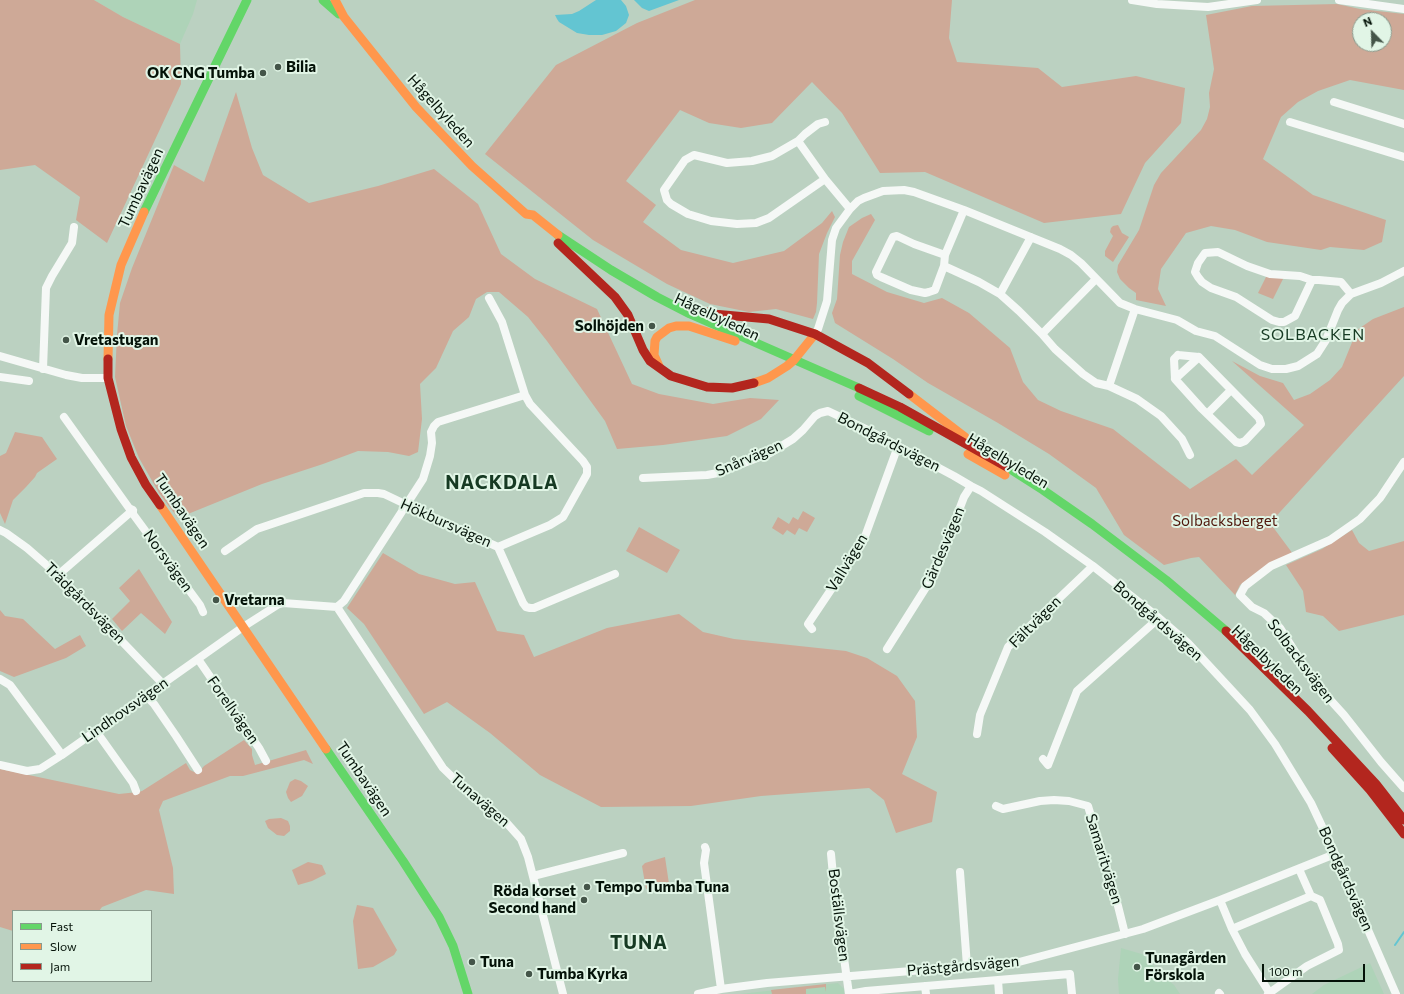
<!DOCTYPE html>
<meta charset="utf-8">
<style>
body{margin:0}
#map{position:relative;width:1404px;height:994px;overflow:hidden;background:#bbd1c1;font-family:Commissioner,sans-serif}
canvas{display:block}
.legend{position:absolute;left:12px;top:910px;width:140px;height:72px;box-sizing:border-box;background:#e1f5e6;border:1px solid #899a8d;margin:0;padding:5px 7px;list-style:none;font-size:12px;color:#041208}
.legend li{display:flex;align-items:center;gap:8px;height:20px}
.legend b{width:20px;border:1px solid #899a8d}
.north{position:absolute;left:1352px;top:12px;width:40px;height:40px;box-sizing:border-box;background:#e1f5e6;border:1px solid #899a8d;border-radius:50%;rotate:337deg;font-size:11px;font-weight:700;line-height:16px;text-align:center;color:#041208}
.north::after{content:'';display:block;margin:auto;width:14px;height:18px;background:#445549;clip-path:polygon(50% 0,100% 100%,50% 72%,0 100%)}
.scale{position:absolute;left:1262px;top:964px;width:103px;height:18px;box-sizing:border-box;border:2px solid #041208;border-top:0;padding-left:5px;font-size:12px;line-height:14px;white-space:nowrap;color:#041208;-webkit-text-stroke:3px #e1f5e6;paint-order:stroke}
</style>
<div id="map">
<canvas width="1404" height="994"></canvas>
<ul class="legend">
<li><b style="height:5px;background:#63d668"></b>Fast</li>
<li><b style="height:5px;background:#ff974d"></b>Slow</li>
<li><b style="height:5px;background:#b3261e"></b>Jam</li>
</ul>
<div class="north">N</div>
<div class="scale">100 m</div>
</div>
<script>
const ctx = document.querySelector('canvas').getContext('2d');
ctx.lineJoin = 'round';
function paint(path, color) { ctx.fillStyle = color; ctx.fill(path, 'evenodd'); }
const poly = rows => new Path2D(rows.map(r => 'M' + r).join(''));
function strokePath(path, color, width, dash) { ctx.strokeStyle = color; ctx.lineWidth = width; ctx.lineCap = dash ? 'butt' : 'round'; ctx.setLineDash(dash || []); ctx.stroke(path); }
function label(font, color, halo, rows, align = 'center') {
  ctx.font = font + ' Commissioner,sans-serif'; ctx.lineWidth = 4; ctx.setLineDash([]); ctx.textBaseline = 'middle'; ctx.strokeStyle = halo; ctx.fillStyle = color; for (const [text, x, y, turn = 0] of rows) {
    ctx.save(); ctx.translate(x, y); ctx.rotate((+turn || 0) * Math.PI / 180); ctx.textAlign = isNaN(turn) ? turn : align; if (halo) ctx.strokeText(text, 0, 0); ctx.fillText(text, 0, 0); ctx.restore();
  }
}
paint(poly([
 [94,0,197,0,193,14,180,44,123,17],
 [1121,948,1145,955,1158,972,1174,985,1180,994,1119,994,1118,979],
 [1370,963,1384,994,1312,994,1324,985],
 [838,983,844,989,844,994,740,994]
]), '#aed3b8');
paint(poly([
 [0,0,94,0,123,17,180,44,181,84,107,243,76,220,80,197,35,165,0,170],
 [695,0,952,0,949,38,957,62,1038,68,1062,87,1136,76,1185,88,1181,123,1145,163,1121,214,1044,223,925,172,880,173,842,113,812,82,772,123,741,128,709,123,680,110,626,181,656,205,643,222,681,250,733,263,784,251,822,223,832,211,835,217,827,233,819,254,817,303,816,312,813,319,776,309,749,312,710,304,667,284,593,240,485,154,556,65,637,23],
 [1337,4,1360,9,1404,14,1404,90,1350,80,1318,91,1298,102,1281,117,1263,159,1313,195,1386,220,1382,242,1364,250,1330,247,1321,250,1267,242,1235,230,1211,226,1186,233,1161,269,1158,289,1166,306,1136,300,1136,293,1129,288,1120,279,1117,272,1118,265,1139,230,1154,185,1161,173,1201,130,1207,119,1210,107,1209,93,1214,69,1206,15,1252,6],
 [1360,20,1384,20,1384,44,1360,44],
 [236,92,252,148,263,175,309,203,378,186,434,169,478,204,501,254,535,279,597,309,632,384,659,394,713,404,750,398,779,400,761,419,727,436,663,445,617,449,605,421,547,341,528,317,499,292,487,292,476,299,469,317,453,331,436,368,420,384,422,419,418,452,409,456,388,452,358,451,323,464,262,484,178,518,159,493,139,458,126,426,115,377,117,335,120,303,132,268,174,165,204,182],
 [871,214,875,220,852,261,852,274,887,292,924,303,942,298,969,313,1010,348,1023,382,1038,400,1061,411,1113,429,1190,489,1236,459,1252,475,1304,425,1232,361,1260,376,1283,383,1294,400,1310,394,1330,380,1342,367,1357,330,1373,319,1404,307,1404,376,1270,523,1293,554,1272,562,1240,585,1235,595,1199,557,1191,558,1164,565,1124,535,1096,488,1049,454,998,423,928,383,893,359,835,323,832,313,837,299,840,255,843,242,849,227,862,218],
 [1118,225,1122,233,1129,237,1113,262,1105,256,1105,251,1113,236,1110,232,1111,228,1113,226],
 [1267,275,1284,277,1273,299,1258,293],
 [15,432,42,437,57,459,37,473,35,477,26,487,13,500,5,524,0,513,0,456,6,453],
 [803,511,815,518,807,532,799,528,795,535,787,530,783,535,772,528,778,517,789,524,793,517,798,520],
 [639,527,680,550,667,573,626,551],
 [1352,530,1359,543,1369,551,1404,541,1404,615,1339,631,1323,616,1306,612,1303,591,1286,565,1322,549],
 [383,553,419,574,455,584,475,582,497,631,524,635,534,657,607,628,679,614,703,632,734,639,846,651,867,658,897,676,915,701,917,737,902,774,937,792,932,822,896,833,884,800,869,788,761,796,691,806,601,807,540,775,490,733,447,702,424,714,364,624,347,608],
 [139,569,172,622,165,634,141,613,122,631,112,619,130,601,119,588],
 [0,610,5,616,23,619,55,649,80,635,86,646,66,658,14,677,0,671],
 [244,740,252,749,252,755,255,765,306,750,313,764,304,760,243,776,230,776,163,801,159,810,173,868,174,894,146,890,102,907,99,911,13,911,13,931,0,927,0,769,119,794,138,792,142,791,186,763,190,770,194,772,199,772,204,766],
 [295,779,301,781,308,786,302,796,291,802,288,798,286,792,290,782],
 [281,818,288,821,290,826,290,831,284,836,277,835,268,828,265,821,269,819],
 [665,857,669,884,646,889,642,866,645,863],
 [308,862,322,865,326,874,312,881,298,885,292,870],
 [357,905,373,908,397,950,394,955,373,967,358,969,353,921],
 [826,984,826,992,825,987,806,989,806,994,772,994,771,990]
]), '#cea997');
paint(poly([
 [596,0,621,0,626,6,629,15,626,23,616,31,602,35,589,35,577,33,559,22,557,19,555,15,572,14,579,11],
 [634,0,679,0,649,11,642,8]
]), '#63c5d2');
strokePath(poly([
 [1395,945,1404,932]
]), '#63c5d2', 2);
strokePath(poly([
 [1132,0,1157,4,1208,7,1257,0],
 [1339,0,1404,9],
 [1334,102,1404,124],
 [825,122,818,124,805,134,798,141,772,156,752,161,727,163,694,155,685,160,664,190,667,200,671,204,688,214,711,221,737,224,756,223,769,218,825,179],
 [1290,122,1404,157],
 [798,141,825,179,850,209],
 [945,255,944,266,935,290,929,292,925,293,911,290,881,277,877,275,876,272,890,243,893,237,897,236,914,244,945,255,964,210],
 [944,266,979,282,1000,294,1019,311,1042,334],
 [1096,279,1042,334,1055,349,1083,374,1096,383,1109,386,1137,399,1161,416,1182,439,1190,455],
 [1000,294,1031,237],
 [1351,294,1381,283,1404,271],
 [815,334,818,329,827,301,832,240,836,228,850,209,858,201,864,198,883,191,904,190,914,192,964,210,1060,249,1071,255,1081,263,1120,303,1135,309,1177,320,1196,331,1215,336,1260,365,1272,369,1286,369,1298,366,1317,354,1326,340,1338,310,1342,303,1351,294,1341,282,1319,280,1312,280,1295,316,1284,322,1279,322,1272,320,1236,297,1211,288,1202,282,1198,277,1195,272,1198,263,1205,253,1218,252,1247,266,1270,274,1300,276,1312,280],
 [1178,355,1199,357,1259,418,1261,424,1245,441,1240,443,1236,442,1202,409,1175,379,1174,359,1178,355],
 [0,356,66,375,82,378,108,378],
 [43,369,46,288,52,276,72,243,74,227],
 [0,377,29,381],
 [1175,379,1199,357],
 [1109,386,1135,309],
 [1208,413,1231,390],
 [64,417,129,508,133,510,133,514,200,605,203,612],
 [1404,462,1380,498,1360,519,1330,540,1271,566,1245,586,1240,595,1252,607,1264,613,1280,628,1314,682,1344,715,1381,762,1404,788],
 [643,478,707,475,718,473,770,453,793,439,803,430,815,416,820,413,828,411,866,429,954,476,971,486,981,491,1045,532,1093,566,1159,618,1188,643,1250,710,1275,744,1311,803,1335,854,1396,994],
 [0,530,6,533,27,548,58,575,163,684],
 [498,547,523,603,526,607,530,608,534,608,615,574],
 [225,551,257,529,364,493,378,493,384,494,447,524,498,547,550,525,563,517,587,474,587,467,583,461,530,404,525,395,502,322,489,298],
 [58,575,133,510],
 [337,607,443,768,474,798,505,821,521,839,528,857,563,994],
 [812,629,808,624,863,542,898,446],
 [887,649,935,573,964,497,971,486],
 [198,659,259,748,266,761],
 [0,679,10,685,62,755],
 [146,696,154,704,176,736,198,770],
 [96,731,133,783,136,791],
 [977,734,980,715,1008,647,1093,566],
 [1043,759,1048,765,1077,691,1159,618],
 [0,765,27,771,40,769,62,755,243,627,279,604,283,603,337,607,344,601,423,479,430,456,432,443,431,432,434,426,438,422,525,395],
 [996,806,1003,809,1040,801,1054,800,1069,801,1088,806,1118,906,1125,934],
 [705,847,706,850,704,863,721,989],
 [831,854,834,886,849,994],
 [960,872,967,966],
 [533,876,623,853],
 [1220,900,1232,929,1245,954,1269,992],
 [1232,929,1311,896],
 [998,980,999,994],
 [925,986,926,994],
 [1219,993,1220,994],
 [698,994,721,989,767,983,1019,962,1143,929,1220,900,1335,854],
 [849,994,866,991,1070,974,1072,994],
 [1268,994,1307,966,1339,950,1338,944,1320,900,1311,896,1299,869]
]), '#f5f8f6', 8);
strokePath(poly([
 [323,0,339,14],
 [144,212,247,0],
 [558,235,611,270,657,297,690,314,859,388],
 [859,396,929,431],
 [1007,467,1043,490,1092,524,1166,580,1226,631],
 [326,749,403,861,439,917,453,946,468,994]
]), '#63d668', 9);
strokePath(poly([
 [335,0,344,17,416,107,472,166,526,214,533,215,558,235],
 [108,359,109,315,121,265,144,212],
 [659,366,654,355,655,341,657,337,669,328,676,326,689,326,735,341],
 [754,383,768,378,787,366,794,360,815,334],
 [909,394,965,437],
 [968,454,1005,475],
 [160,505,326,749]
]), '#ff974d', 9);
strokePath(poly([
 [558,243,615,297,628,315,643,350,650,361,671,376,707,387,732,388,754,383],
 [688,306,713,314,769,319,815,334,868,363,909,394],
 [108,359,108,378,121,429,131,457,146,485,160,505],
 [859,388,900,407,1007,467],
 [1226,631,1308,711,1376,784,1404,820],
 [1332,748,1370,790,1404,834]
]), '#b3261e', 9);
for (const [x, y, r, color] of [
 [278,67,4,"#445549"],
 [263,73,4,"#445549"],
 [652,326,4,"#445549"],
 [66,340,4,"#445549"],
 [216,600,4,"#445549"],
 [587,887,4,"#445549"],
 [584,900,4,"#445549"],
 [472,962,4,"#445549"],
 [1137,967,4,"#445549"],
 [529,974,4,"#445549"]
]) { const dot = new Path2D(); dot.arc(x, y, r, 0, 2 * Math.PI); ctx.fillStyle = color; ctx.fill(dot); strokePath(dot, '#e1f5e6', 1.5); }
label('bold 15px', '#041208', '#e1f5e6', [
 ["Bilia",286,67],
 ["OK CNG Tumba",255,73,"right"],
 ["Solhöjden",644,326,"right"],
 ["Vretastugan",74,340],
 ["Vretarna",224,600],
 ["Tempo Tumba Tuna",595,887],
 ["Röda korset",576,891,"right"],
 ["Second hand",576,908,"right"],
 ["Tunagården",1145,958],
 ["Förskola",1145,975],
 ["Tuna",480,962],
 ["Tumba Kyrka",537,974]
], 'left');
label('15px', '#041208', '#e1f5e6', [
 ["Hågelbyleden",441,111,48],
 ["Tumbavägen",141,188,-65],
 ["Hågelbyleden",717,317,25],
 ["Bondgårdsvägen",889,442,27],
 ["Snårvägen",749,458,-23],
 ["Hågelbyleden",1008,461,31],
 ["Tumbavägen",182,511,56],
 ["Hökbursvägen",446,523,24],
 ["Gärdesvägen",943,548,-67],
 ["Norsvägen",168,561,54],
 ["Vallvägen",847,563,-59],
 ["Trädgårdsvägen",85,603,45],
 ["Bondgårdsvägen",1158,621,41],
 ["Fältvägen",1035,622,-45],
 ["Hågelbyleden",1267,660,44],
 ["Solbacksvägen",1301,661,53],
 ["Lindhovsvägen",125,710,-35],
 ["Forellvägen",233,710,55],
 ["Tumbavägen",364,779,56],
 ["Tunavägen",480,800,41],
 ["Samaritvägen",1104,859,73],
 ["Bondgårdsvägen",1346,879,66],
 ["Boställsvägen",839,915,83],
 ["Prästgårdsvägen",963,966,-5]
]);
label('15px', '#4f170b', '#e1f5e6', [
 ["Solbacksberget",1225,521]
]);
ctx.letterSpacing = '1px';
label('16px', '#163a23', '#e1f5e6', [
 ["SOLBACKEN",1313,335]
]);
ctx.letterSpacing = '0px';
ctx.letterSpacing = '1px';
label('bold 19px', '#163a23', '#e1f5e6', [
 ["NACKDALA",502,483],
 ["TUNA",639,943]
]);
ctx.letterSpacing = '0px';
</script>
